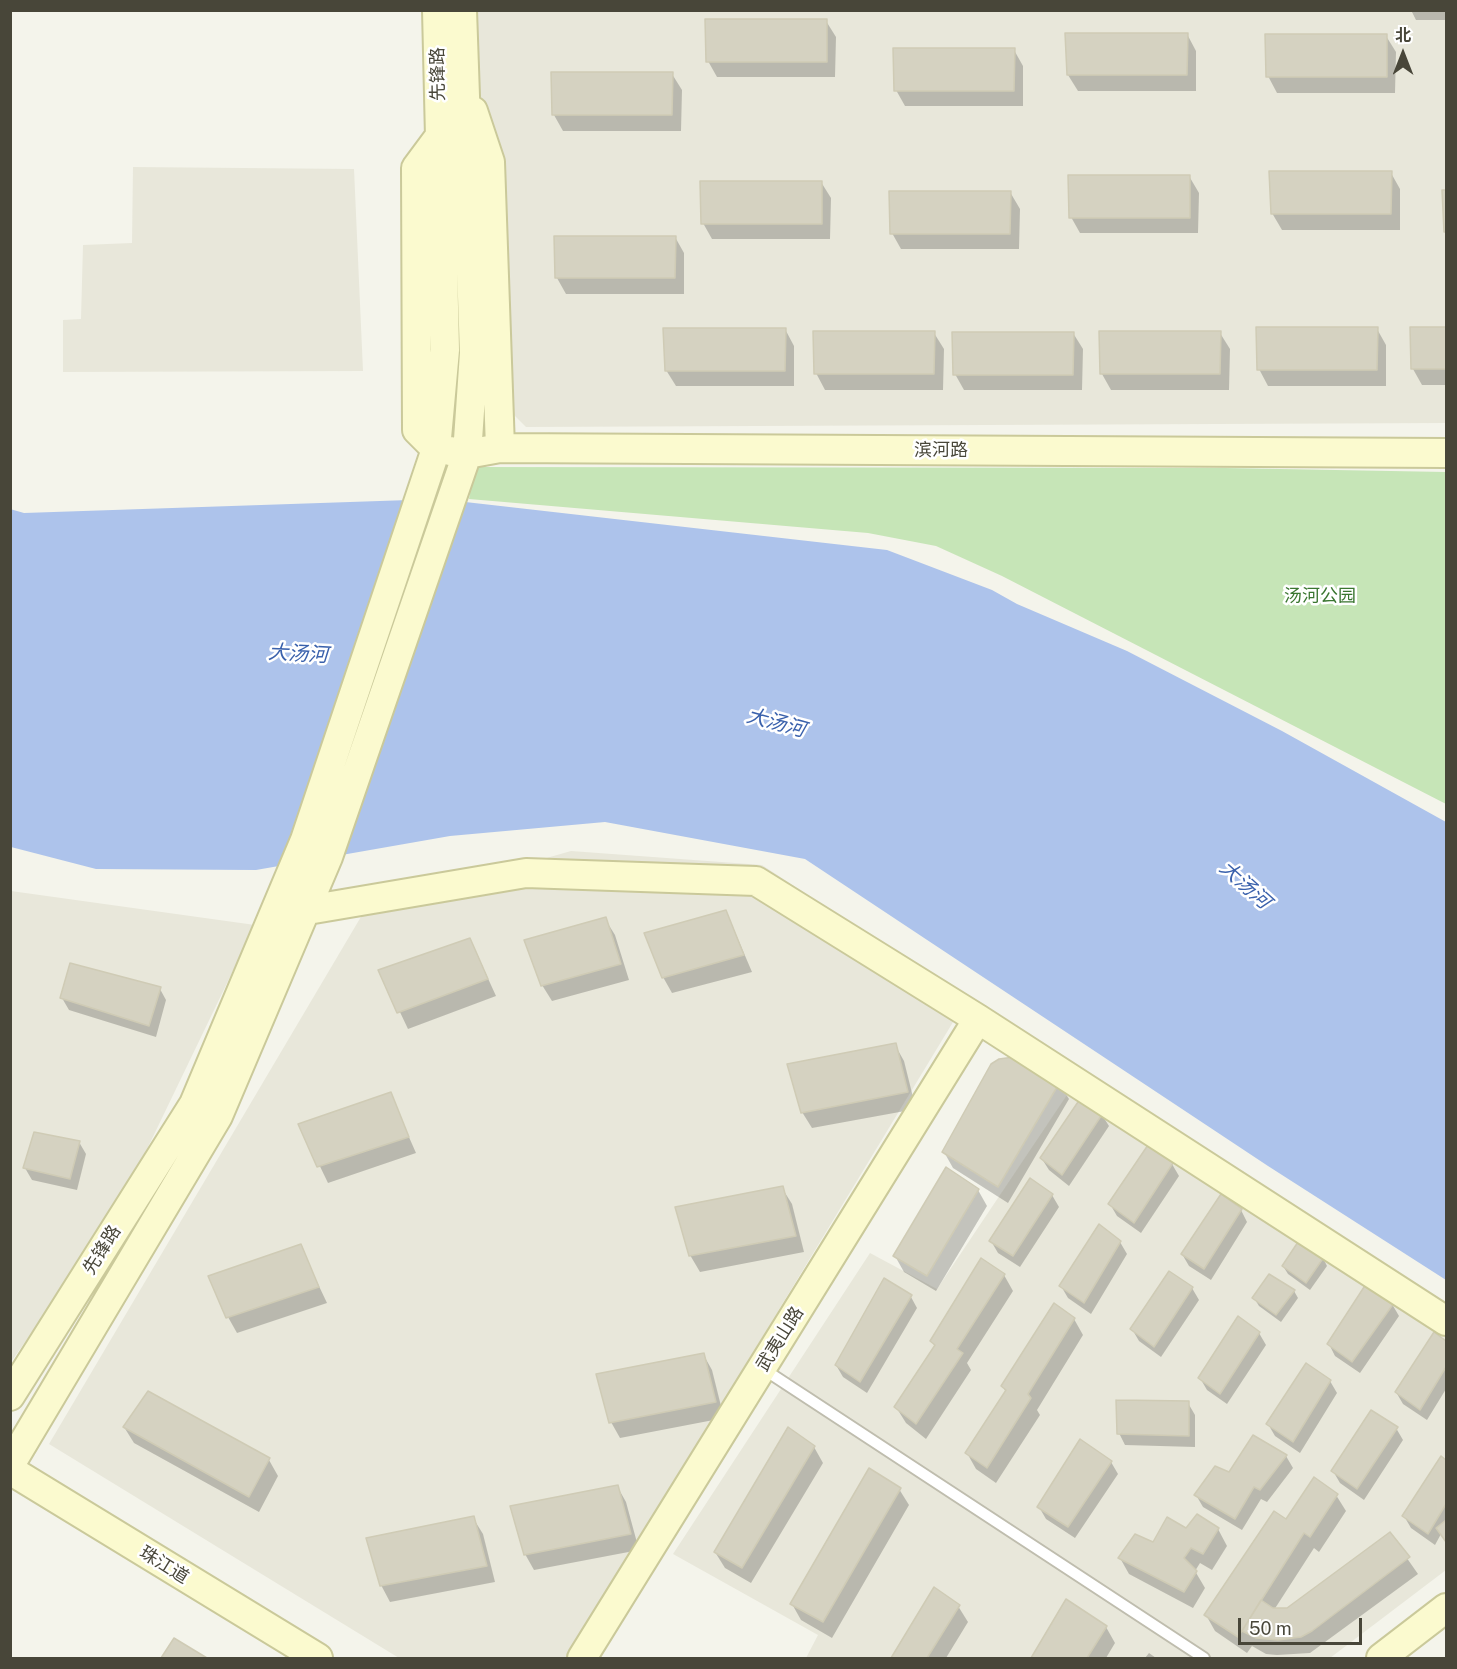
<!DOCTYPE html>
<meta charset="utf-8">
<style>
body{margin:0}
#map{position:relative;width:1457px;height:1669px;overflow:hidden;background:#f4f4eb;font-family:"Public Sans","Noto Sans SC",sans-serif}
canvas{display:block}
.frame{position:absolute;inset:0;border:12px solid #484639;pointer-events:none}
.north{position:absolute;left:1373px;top:24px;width:60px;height:60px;-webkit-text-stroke:4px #fff;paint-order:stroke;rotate:0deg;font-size:16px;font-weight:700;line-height:24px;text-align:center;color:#484639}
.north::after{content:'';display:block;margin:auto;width:21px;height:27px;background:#484639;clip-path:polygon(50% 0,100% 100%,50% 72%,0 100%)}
.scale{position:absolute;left:1238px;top:1618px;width:124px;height:27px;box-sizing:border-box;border:3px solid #484639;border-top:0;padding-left:8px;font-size:18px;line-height:21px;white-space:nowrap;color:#484639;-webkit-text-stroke:4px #fff;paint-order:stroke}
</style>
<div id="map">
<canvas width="1457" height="1669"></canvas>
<div class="frame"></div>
<div class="north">北</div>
<div class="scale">50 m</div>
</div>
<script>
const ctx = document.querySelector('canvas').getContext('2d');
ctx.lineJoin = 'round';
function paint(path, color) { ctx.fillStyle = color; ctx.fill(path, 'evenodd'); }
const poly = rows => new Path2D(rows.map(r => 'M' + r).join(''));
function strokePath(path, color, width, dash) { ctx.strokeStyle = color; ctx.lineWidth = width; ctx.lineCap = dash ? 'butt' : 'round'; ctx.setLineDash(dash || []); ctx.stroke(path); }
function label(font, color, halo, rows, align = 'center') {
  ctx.font = font + ' "Public Sans","Noto Sans SC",sans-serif'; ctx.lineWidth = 5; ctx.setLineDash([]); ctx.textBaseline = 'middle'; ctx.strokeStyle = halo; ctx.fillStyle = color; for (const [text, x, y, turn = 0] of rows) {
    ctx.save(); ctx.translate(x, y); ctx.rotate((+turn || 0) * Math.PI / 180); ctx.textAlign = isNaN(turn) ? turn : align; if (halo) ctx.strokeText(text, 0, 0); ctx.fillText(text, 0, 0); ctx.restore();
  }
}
paint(poly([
 [477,11,1446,11,1446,423,526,427,505,406,480,100],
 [133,167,354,169,363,371,63,372,63,320,81,319,83,245,132,243],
 [571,851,762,865,967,999,568,1658,399,1658,49,1444,365,910],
 [11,891,255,925,135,1174,60,1292,11,1362],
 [1083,1071,1446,1309,1446,1570,1330,1658,806,1658,818,1635,673,1554,870,1253,937,1289]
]), '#e8e7da');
paint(poly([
 [474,467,1225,468,1446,472,1446,804,1002,576,936,546,868,533,469,499]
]), '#c6e5b7');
paint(poly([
 [439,499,887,550,992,590,1017,604,1127,651,1282,731,1446,822,1446,1280,1268,1166,805,859,605,822,450,836,256,870,96,869,11,847,10,509,24,513]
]), '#adc3eb');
paint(poly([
 [1411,10,1446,10,1446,20,1416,20],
 [826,21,836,37,835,77,717,77,708,61],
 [1067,34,1187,34,1196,51,1196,91,1078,91,1068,75],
 [1386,36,1396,52,1395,93,1277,93,1268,76],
 [1014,50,1023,66,1023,106,905,106,896,90],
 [672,74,682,90,681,131,563,131,554,115],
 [1391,173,1400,189,1400,230,1282,230,1272,213],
 [1189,176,1199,193,1198,233,1080,233,1071,217],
 [821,182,831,198,830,239,712,239,703,223],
 [1444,191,1446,191,1446,234,1445,232],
 [1010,192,1020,209,1019,249,901,249,892,233],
 [555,237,675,237,684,253,684,294,566,294,557,278],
 [1412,328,1446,328,1446,385,1422,385,1413,369],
 [785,329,794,346,794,386,676,386,666,370],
 [1377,329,1386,345,1386,386,1268,386,1259,369],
 [934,333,944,349,943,390,825,390,816,373],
 [1073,333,1083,349,1082,390,964,390,955,374],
 [1220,333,1230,349,1229,390,1111,390,1102,374],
 [726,911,752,972,672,993,663,977],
 [605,919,615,935,629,980,552,1001,542,985],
 [470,939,496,996,408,1029,380,970],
 [160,989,166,1000,156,1037,69,1010,62,998],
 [895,1045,904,1061,916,1109,812,1128,802,1112],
 [1059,1083,1069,1099,1008,1203,953,1168,944,1152],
 [390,1094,416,1153,328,1183,300,1125],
 [1102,1115,1109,1126,1069,1186,1049,1170,1042,1159],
 [79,1142,86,1154,77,1190,32,1180,25,1168],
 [1172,1164,1179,1176,1141,1233,1117,1216,1110,1204],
 [782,1188,792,1204,804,1252,700,1272,690,1255],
 [978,1190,987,1206,936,1291,904,1272,895,1256],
 [1052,1195,1059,1207,1020,1267,998,1253,991,1241],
 [1241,1210,1247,1222,1211,1280,1189,1266,1182,1254],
 [1120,1242,1127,1254,1091,1314,1068,1298,1061,1286],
 [300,1246,327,1303,237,1333,228,1317],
 [1323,1258,1327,1266,1310,1290,1288,1274,1283,1266],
 [1004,1275,1013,1291,967,1363,971,1370,926,1439,906,1423,896,1407,935,1347,932,1341],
 [1192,1288,1199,1300,1161,1357,1139,1341,1132,1329],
 [1294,1291,1298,1298,1281,1322,1259,1306,1254,1298],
 [911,1297,917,1308,867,1393,843,1377,836,1365],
 [1392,1304,1399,1316,1360,1373,1335,1356,1329,1344],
 [1074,1319,1083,1335,1037,1410,1040,1415,996,1483,976,1469,967,1453,1006,1393,1003,1386],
 [1259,1333,1266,1345,1227,1404,1207,1390,1200,1378],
 [1434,1334,1446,1343,1446,1389,1427,1420,1403,1404,1396,1392],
 [703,1354,712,1370,724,1418,620,1438,611,1422],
 [1330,1381,1337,1393,1300,1453,1275,1436,1268,1424],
 [1188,1403,1195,1415,1195,1447,1125,1445,1119,1433],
 [124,1427,269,1460,278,1476,259,1512,134,1443],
 [1396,1428,1403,1440,1364,1500,1340,1483,1333,1471],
 [1253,1437,1286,1456,1293,1468,1267,1502,1261,1499,1242,1530,1203,1507,1196,1495,1229,1474],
 [814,1447,823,1463,751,1583,725,1568,715,1552],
 [1441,1458,1446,1461,1446,1542,1441,1534,1435,1545,1411,1528,1404,1516],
 [1111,1462,1118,1474,1075,1538,1046,1519,1039,1507],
 [617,1486,626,1502,639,1550,534,1570,525,1554],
 [899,1489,909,1505,832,1638,801,1620,792,1604],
 [1336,1495,1346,1511,1319,1552,1314,1548,1274,1610,1288,1609,1390,1534,1418,1574,1310,1653,1277,1655,1266,1654,1252,1646,1247,1653,1215,1631,1206,1615,1286,1521],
 [473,1518,483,1534,495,1582,390,1602,381,1585],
 [1218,1529,1227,1546,1212,1570,1200,1563,1195,1571,1205,1588,1193,1608,1129,1574,1120,1558,1187,1530],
 [934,1589,958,1606,968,1622,946,1658,892,1658],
 [1066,1601,1106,1627,1115,1643,1106,1658,1033,1658],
 [174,1640,204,1658,163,1658],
 [1149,1653,1156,1658,1145,1658]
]), '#0003');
const building = poly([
 [705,19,827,19,827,62,706,62,705,19],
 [1065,33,1188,33,1187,75,1067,75,1065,33],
 [1265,34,1387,34,1387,77,1266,77,1265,34],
 [893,48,1015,48,1014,91,894,91,893,48],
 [551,72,673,72,672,115,552,115,551,72],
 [1269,171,1392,171,1391,214,1271,214,1269,171],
 [1068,175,1190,175,1190,218,1069,218,1068,175],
 [700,181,822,181,822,224,701,224,700,181],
 [1442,190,1446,190,1446,232,1444,232,1442,190],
 [889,191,1011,191,1010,234,890,234,889,191],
 [554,236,676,236,675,278,555,278,554,236],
 [1256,327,1378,327,1377,370,1257,370,1256,327],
 [1410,327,1446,327,1446,369,1411,369,1410,327],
 [663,328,786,328,785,371,665,371,663,328],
 [813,331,935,331,934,374,814,374,813,331],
 [1099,331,1221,331,1220,374,1100,374,1099,331],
 [952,332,1074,332,1073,375,953,375,952,332],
 [726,910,744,955,662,978,644,933,726,910],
 [606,917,621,964,541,986,524,940,606,917],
 [470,938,488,979,397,1013,378,970,470,938],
 [70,963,161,987,149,1026,60,998,70,963],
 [896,1043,908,1092,801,1113,787,1064,896,1043],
 [1014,1057,1060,1082,998,1187,942,1152,991,1064,999,1059,1014,1057],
 [391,1092,409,1137,317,1167,298,1124,391,1092],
 [1080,1099,1103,1113,1062,1175,1040,1158,1080,1099],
 [34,1132,80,1141,70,1179,23,1168,34,1132],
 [1148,1145,1173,1163,1134,1223,1108,1204,1148,1145],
 [946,1167,979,1189,927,1276,893,1256,946,1167],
 [1030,1178,1053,1194,1013,1256,989,1241,1030,1178],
 [783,1186,796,1236,689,1256,675,1207,783,1186],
 [1221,1194,1242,1209,1204,1269,1181,1254,1221,1194],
 [1099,1224,1121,1241,1084,1303,1059,1286,1099,1224],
 [1298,1242,1324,1257,1306,1283,1282,1266,1298,1242],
 [301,1244,319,1287,226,1318,208,1276,301,1244],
 [981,1258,1005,1274,957,1349,963,1353,916,1424,894,1407,935,1345,930,1341,981,1258],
 [1169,1271,1193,1287,1154,1347,1130,1329,1169,1271],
 [1269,1274,1295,1290,1276,1315,1252,1298,1269,1274],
 [884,1278,912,1295,860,1382,835,1365,884,1278],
 [1366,1284,1394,1303,1352,1362,1327,1344,1366,1284],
 [1054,1303,1075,1318,1028,1394,1031,1398,987,1468,965,1453,1006,1390,1001,1386,1054,1303],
 [1238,1316,1260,1332,1220,1394,1198,1378,1238,1316],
 [1434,1332,1446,1341,1446,1367,1420,1410,1395,1392,1434,1332],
 [704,1353,716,1402,609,1423,596,1374,704,1353],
 [1306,1363,1331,1380,1293,1442,1266,1424,1306,1363],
 [148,1391,270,1458,249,1497,123,1427,148,1391],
 [1116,1400,1189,1401,1189,1436,1117,1434,1116,1400],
 [1371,1410,1398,1427,1357,1489,1331,1471,1371,1410],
 [788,1427,815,1446,742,1568,714,1552,788,1427],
 [1253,1435,1287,1455,1260,1490,1254,1487,1235,1519,1194,1495,1215,1466,1229,1472,1253,1435],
 [1080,1439,1112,1461,1068,1527,1037,1507,1080,1439],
 [1441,1456,1446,1460,1446,1504,1428,1534,1402,1516,1441,1456],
 [869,1468,901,1488,823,1622,790,1604,869,1468],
 [1314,1477,1338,1494,1310,1537,1304,1533,1238,1637,1204,1615,1274,1511,1286,1519,1314,1477],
 [618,1485,631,1534,524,1555,510,1506,618,1485],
 [1197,1514,1219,1528,1203,1554,1191,1548,1184,1558,1197,1571,1184,1592,1118,1558,1135,1534,1153,1542,1167,1517,1186,1528,1197,1514],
 [474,1516,487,1566,380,1586,366,1538,474,1516],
 [1446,1520,1446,1542,1436,1528,1446,1520],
 [1390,1532,1410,1557,1312,1631,1301,1637,1278,1640,1256,1638,1242,1631,1261,1600,1273,1608,1287,1608,1390,1532],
 [934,1587,960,1605,927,1658,891,1658,934,1587],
 [1066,1599,1107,1626,1087,1658,1031,1658,1066,1599],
 [174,1638,207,1658,161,1658,174,1638]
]);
paint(building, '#d5d2c1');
strokePath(building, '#cfcbb5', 1.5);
const lane = poly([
 [771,1374,1204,1658]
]);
const secondary = poly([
 [473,111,490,162,500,448],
 [436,449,417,430,416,168,439,137],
 [450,451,467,454,500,448,1446,453],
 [290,913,526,873,756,881,978,1019,1446,1321],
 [10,1396,194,1104,305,840,436,449,445,350,437,10],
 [10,1465,218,1116,328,857,467,454,474,353,462,10],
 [10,1470,318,1658],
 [582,1658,978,1019],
 [1381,1658,1446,1608]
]);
strokePath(lane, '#bfbdae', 14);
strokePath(secondary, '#cac99a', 32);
strokePath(lane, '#fff', 10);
strokePath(secondary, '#fbfacf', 28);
label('18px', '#484639', '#fff', [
 ["先锋路",438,74,-91],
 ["滨河路",941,450],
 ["先锋路",102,1250,-58],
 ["武夷山路",780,1339,-58],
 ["珠江道",164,1565,32]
]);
label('18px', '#3a7630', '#fff', [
 ["汤河公园",1320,596]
]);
label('italic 20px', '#3a61ac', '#fff', [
 ["大汤河",298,654,3],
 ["大汤河",776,723,15],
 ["大汤河",1245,885,42]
]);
</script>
